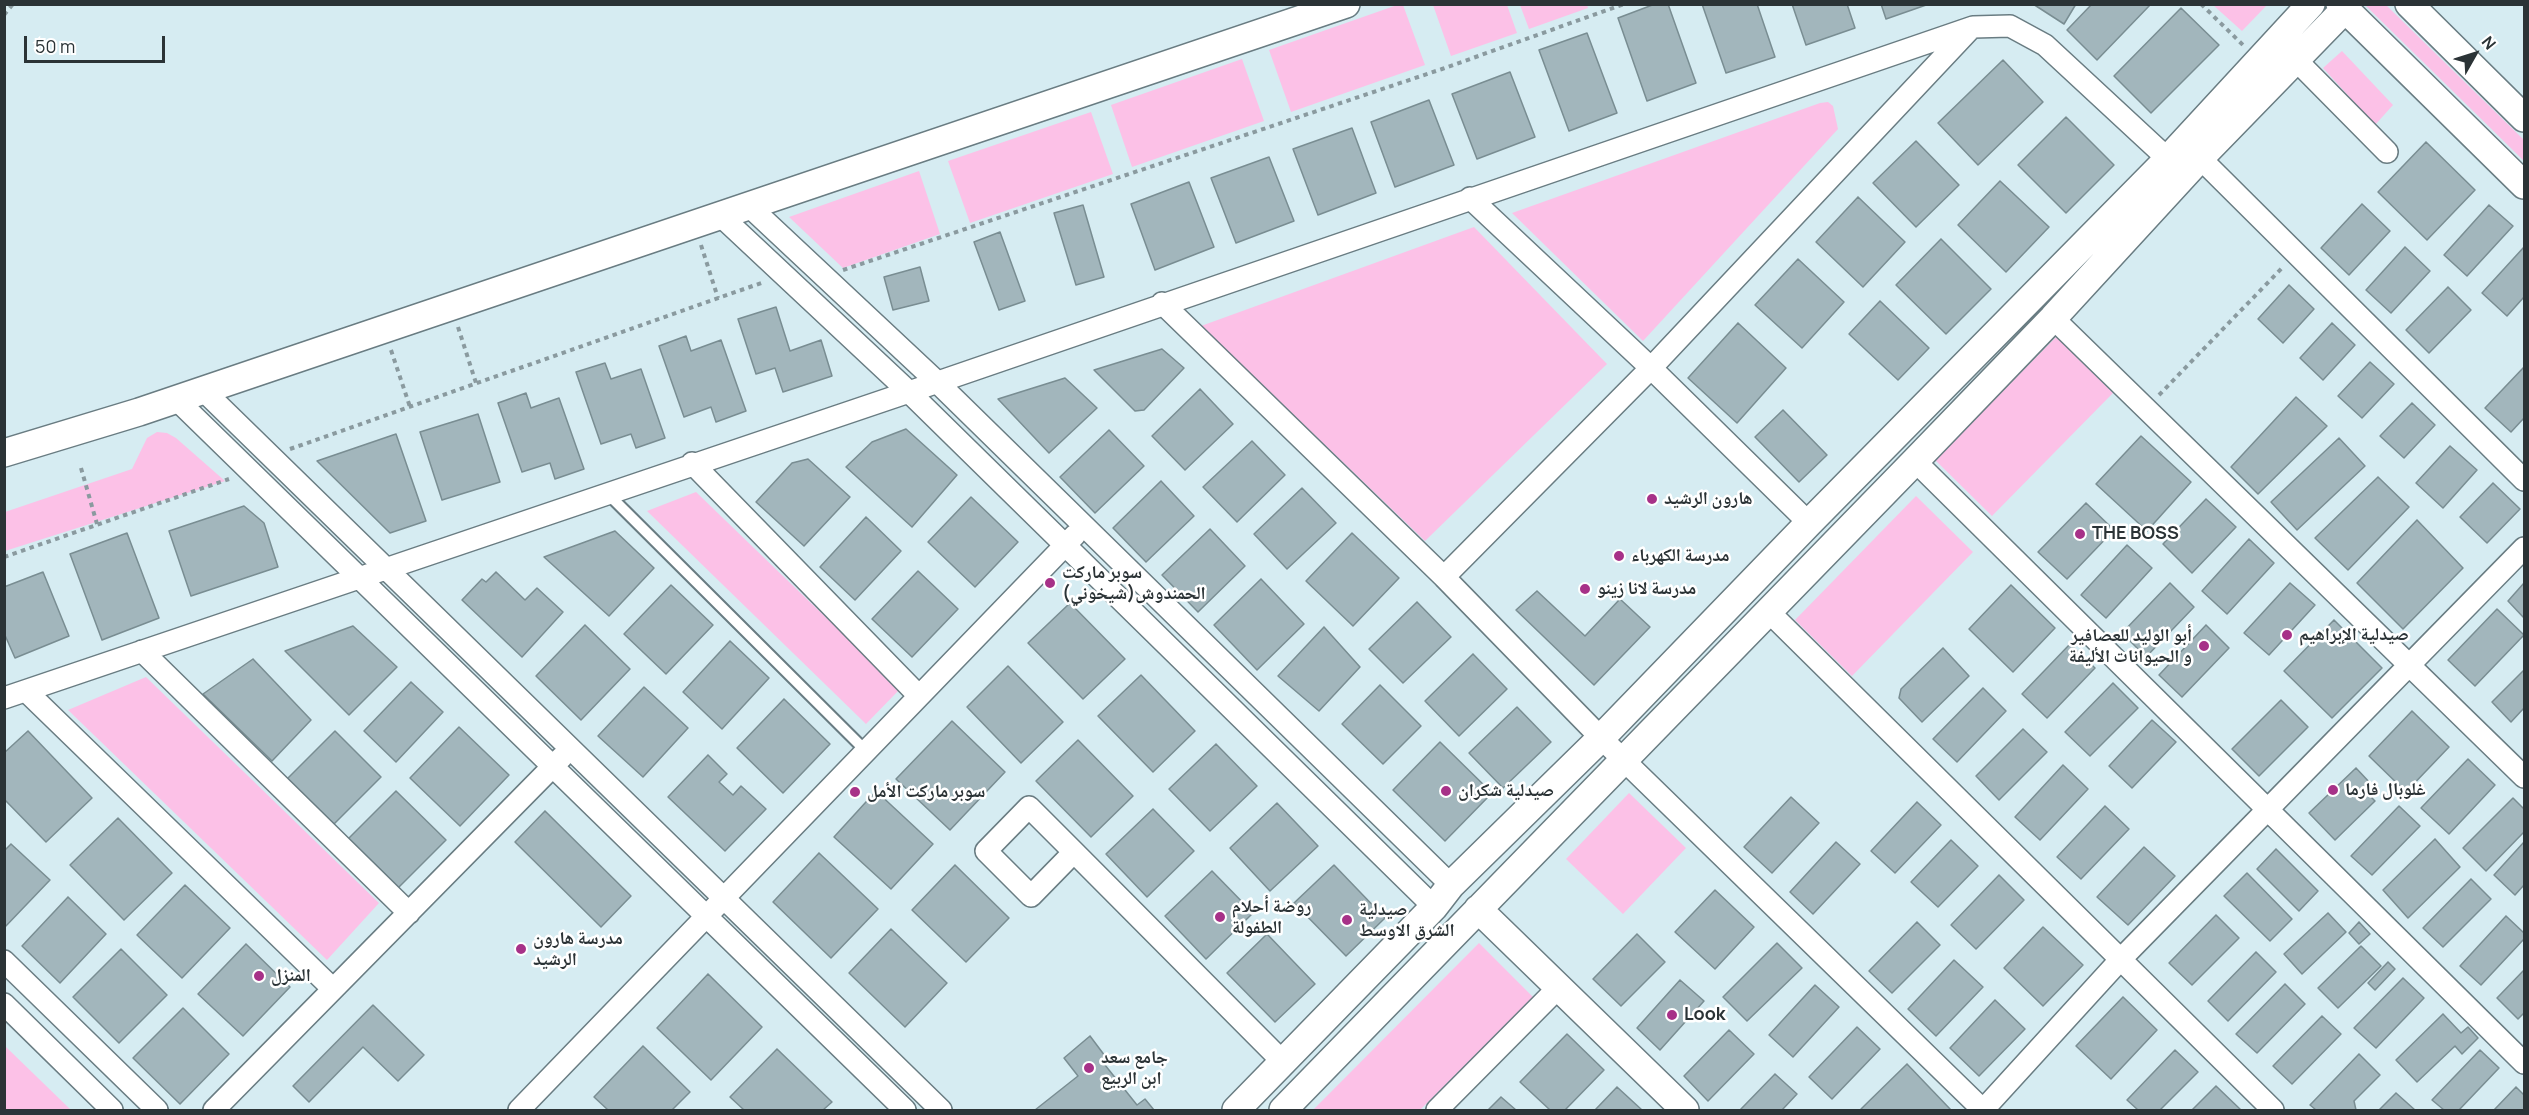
<!DOCTYPE html>
<meta charset="utf-8">
<style>
body{margin:0}
#map{position:relative;width:2529px;height:1115px;overflow:hidden;background:#d6ecf2;font-family:Manrope,sans-serif}
canvas{display:block}
.frame{position:absolute;inset:0;border:6px solid #2b3336;pointer-events:none}
.north{position:absolute;left:2445px;top:24px;width:60px;height:60px;-webkit-text-stroke:4px #fff;paint-order:stroke;rotate:51deg;font-size:16px;font-weight:700;line-height:24px;text-align:center;color:#2b3336}
.north::after{content:'';display:block;margin:auto;width:21px;height:27px;background:#2b3336;clip-path:polygon(50% 0,100% 100%,50% 72%,0 100%)}
.scale{position:absolute;left:24px;top:36px;width:141px;height:27px;box-sizing:border-box;border:3px solid #2b3336;border-top:0;padding-left:8px;font-size:18px;line-height:21px;white-space:nowrap;color:#2b3336;-webkit-text-stroke:4px #fff;paint-order:stroke}
</style>
<div id="map">
<canvas width="2529" height="1115"></canvas>
<div class="frame"></div>
<div class="north">N</div>
<div class="scale">50 m</div>
</div>
<script>
const ctx = document.querySelector('canvas').getContext('2d');
ctx.lineJoin = 'round';
function paint(path, color) { ctx.fillStyle = color; ctx.fill(path, 'evenodd'); }
const poly = rows => new Path2D(rows.map(r => 'M' + r).join(''));
function strokePath(path, color, width, dash) { ctx.strokeStyle = color; ctx.lineWidth = width; ctx.lineCap = dash ? 'butt' : 'round'; ctx.setLineDash(dash || []); ctx.stroke(path); }
function label(font, color, halo, rows, align = 'center') {
  ctx.font = font + ' Manrope,"Noto Naskh Arabic",sans-serif'; ctx.lineWidth = 5; ctx.setLineDash([]); ctx.textBaseline = 'middle'; ctx.strokeStyle = halo; ctx.fillStyle = color; for (const [text, x, y, turn = 0] of rows) {
    ctx.save(); ctx.translate(x, y); ctx.rotate((+turn || 0) * Math.PI / 180); ctx.textAlign = isNaN(turn) ? turn : align; if (halo) ctx.strokeText(text, 0, 0); ctx.fillText(text, 0, 0); ctx.restore();
  }
}
paint(poly([
 [1400,4,1403,5,1425,65,1291,112,1269,50],
 [1433,5,1507,5,1517,33,1451,56],
 [1520,5,1587,5,1588,8,1529,29],
 [2213,5,2267,5,2242,31],
 [2365,5,2386,5,2524,140,2524,161],
 [2342,51,2393,105,2375,125,2323,68],
 [1242,59,1264,121,1132,167,1111,105],
 [1828,102,1833,106,1838,129,1643,341,1512,213,1820,103],
 [1091,112,1113,174,970,223,948,161],
 [919,171,940,234,843,268,789,217],
 [1474,227,1607,364,1425,541,1201,326],
 [2056,337,2113,393,1992,516,1935,460],
 [157,432,167,433,176,438,225,481,5,551,5,512,132,469,147,438],
 [696,492,900,689,866,724,647,511],
 [1916,496,1973,552,1852,676,1795,620],
 [146,677,379,903,327,960,68,710],
 [1629,793,1686,848,1623,914,1566,859],
 [1479,943,1533,997,1420,1110,1313,1110],
 [4,1046,5,1046,71,1110,5,1110]
]), '#fcc1e7');
const building = poly([
 [1655,4,1668,4,1696,83,1647,101,1618,18,1655,4],
 [1702,4,1757,4,1775,57,1726,73,1702,4],
 [1792,4,1847,4,1855,28,1806,45,1792,4],
 [1881,4,1929,4,1886,19,1881,4],
 [2033,4,2076,4,2064,24,2033,4],
 [2092,4,2151,4,2097,60,2067,30,2092,4],
 [2181,8,2219,45,2151,113,2114,76,2181,8],
 [1587,33,1617,113,1569,131,1539,50,1587,33],
 [2003,60,2043,102,1978,165,1938,123,2003,60],
 [1510,72,1535,137,1477,159,1452,94,1510,72],
 [1429,100,1454,165,1395,187,1371,122,1429,100],
 [2066,117,2114,165,2066,213,2018,165,2066,117],
 [1352,128,1376,193,1318,215,1293,149,1352,128],
 [1916,141,1959,185,1916,227,1873,183,1916,141],
 [2426,142,2475,190,2427,240,2378,192,2426,142],
 [1269,157,1294,221,1236,243,1211,178,1269,157],
 [2000,181,2049,227,2006,272,1958,225,2000,181],
 [1189,182,1214,247,1155,270,1131,204,1189,182],
 [1858,197,1905,242,1863,287,1816,242,1858,197],
 [2362,204,2390,231,2349,275,2321,248,2362,204],
 [1083,205,1104,277,1076,285,1054,213,1083,205],
 [2489,205,2513,226,2467,276,2444,255,2489,205],
 [1000,232,1025,301,999,310,974,242,1000,232],
 [1941,239,1991,289,1946,334,1896,285,1941,239],
 [2405,247,2430,271,2391,313,2366,290,2405,247],
 [2524,247,2524,297,2507,316,2482,293,2524,247],
 [1798,259,1844,302,1802,348,1755,305,1798,259],
 [920,267,929,301,893,310,884,277,920,267],
 [2289,285,2314,309,2283,343,2258,319,2289,285],
 [2448,287,2471,310,2429,353,2406,330,2448,287],
 [1880,301,1929,348,1898,380,1849,334,1880,301],
 [776,307,790,351,821,340,832,376,783,392,775,368,756,374,738,319,776,307],
 [1738,323,1786,368,1737,423,1688,378,1738,323],
 [2332,323,2355,345,2323,380,2300,358,2332,323],
 [686,336,691,351,721,340,746,411,716,422,711,407,684,417,659,346,686,336],
 [1162,349,1184,368,1144,410,1135,411,1094,370,1162,349],
 [2370,362,2394,384,2362,418,2338,396,2370,362],
 [605,363,611,379,641,369,665,438,636,448,631,434,601,444,576,372,605,363],
 [2524,367,2524,418,2511,432,2485,408,2524,367],
 [1065,378,1097,408,1049,453,998,399,1065,378],
 [1200,389,1233,424,1185,470,1152,436,1200,389],
 [526,393,531,408,559,398,584,469,555,479,550,463,522,472,498,403,526,393],
 [2296,397,2327,426,2258,494,2231,467,2296,397],
 [2412,403,2435,425,2404,458,2380,436,2412,403],
 [1783,410,1827,455,1799,482,1755,437,1783,410],
 [478,414,500,482,442,500,420,432,478,414],
 [906,429,957,475,912,527,846,467,872,442,906,429],
 [1109,430,1144,466,1095,513,1060,477,1109,430],
 [396,434,426,521,390,533,317,461,396,434],
 [2141,436,2191,482,2147,531,2096,484,2141,436],
 [2339,438,2365,466,2297,530,2271,502,2339,438],
 [1252,441,1285,475,1237,522,1203,487,1252,441],
 [2450,446,2477,470,2443,508,2416,483,2450,446],
 [808,459,850,497,804,546,756,502,792,463,808,459],
 [2378,477,2409,507,2348,570,2315,538,2378,477],
 [1161,481,1194,516,1146,562,1113,528,1161,481],
 [2493,483,2520,509,2487,543,2460,517,2493,483],
 [1302,488,1336,523,1287,569,1254,534,1302,488],
 [971,497,1018,542,975,587,928,542,971,497],
 [2206,499,2236,527,2192,573,2163,544,2206,499],
 [2086,503,2114,530,2067,579,2038,552,2086,503],
 [244,506,264,523,278,567,191,596,169,531,244,506],
 [866,517,901,551,855,600,820,567,866,517],
 [2417,520,2463,568,2403,629,2357,583,2417,520],
 [1210,529,1245,566,1198,612,1162,575,1210,529],
 [615,531,654,568,609,616,544,557,615,531],
 [127,533,159,618,102,640,70,554,127,533],
 [1352,533,1399,578,1353,626,1306,581,1352,533],
 [2249,539,2274,563,2227,614,2202,591,2249,539],
 [2127,545,2152,568,2106,618,2081,595,2127,545],
 [918,571,958,609,912,657,872,619,918,571],
 [43,572,69,636,15,658,4,633,4,587,43,572],
 [496,572,525,600,537,588,563,612,522,657,462,600,482,579,486,582,496,572],
 [1261,579,1304,624,1257,670,1214,625,1261,579],
 [2170,583,2194,607,2146,657,2122,633,2170,583],
 [2290,583,2315,605,2269,655,2244,633,2290,583],
 [2524,583,2524,618,2508,601,2524,583],
 [671,585,713,625,666,674,624,634,671,585],
 [2011,585,2055,628,2013,672,1969,629,2011,585],
 [1537,591,1585,636,1620,599,1650,627,1594,685,1516,610,1537,591],
 [1417,602,1451,637,1403,683,1369,649,1417,602],
 [1070,603,1125,659,1083,699,1028,643,1070,603],
 [2497,609,2524,635,2475,686,2448,660,2497,609],
 [2334,620,2382,668,2332,718,2284,671,2334,620],
 [585,625,630,669,581,720,536,676,585,625],
 [2206,625,2229,648,2182,697,2159,675,2206,625],
 [353,626,397,667,349,715,285,651,353,626],
 [1324,627,1360,667,1319,711,1278,676,1324,627],
 [730,641,769,678,722,729,683,692,730,641],
 [2070,644,2095,668,2047,718,2022,694,2070,644],
 [1943,648,1969,676,1922,722,1899,698,1901,689,1943,648],
 [1473,654,1507,689,1459,736,1425,701,1473,654],
 [253,659,311,720,272,761,203,694,253,659],
 [1008,666,1063,722,1021,763,967,707,1008,666],
 [2524,670,2524,708,2511,722,2492,702,2524,670],
 [1141,675,1195,731,1153,772,1098,716,1141,675],
 [411,682,443,712,396,762,364,731,411,682],
 [2113,683,2138,708,2090,756,2065,732,2113,683],
 [1380,685,1421,726,1383,764,1342,724,1380,685],
 [644,687,688,728,643,777,598,736,644,687],
 [1983,688,2006,711,1957,762,1933,739,1983,688],
 [784,699,830,744,783,793,737,748,784,699],
 [2281,700,2308,727,2259,776,2232,749,2281,700],
 [1517,707,1551,742,1503,788,1469,753,1517,707],
 [2412,711,2449,747,2406,792,2369,756,2412,711],
 [2152,720,2176,742,2132,788,2109,766,2152,720],
 [952,721,1005,772,950,830,896,779,952,721],
 [459,727,509,775,460,826,410,778,459,727],
 [2023,729,2047,752,1999,800,1976,776,2023,729],
 [28,731,92,798,46,842,4,799,4,753,28,731],
 [335,731,381,777,333,825,287,779,335,731],
 [1078,740,1133,796,1091,837,1036,781,1078,740],
 [1440,742,1492,793,1445,841,1393,790,1440,742],
 [1216,744,1257,786,1210,831,1169,789,1216,744],
 [708,755,727,774,719,782,733,795,741,786,766,809,725,851,668,797,708,755],
 [2468,759,2495,785,2449,834,2421,808,2468,759],
 [2063,765,2088,789,2040,840,2015,817,2063,765],
 [2356,768,2372,785,2365,791,2375,801,2335,840,2309,813,2356,768],
 [396,791,446,840,398,888,348,839,396,791],
 [876,791,933,844,891,889,834,837,876,791],
 [1791,797,1819,823,1772,873,1744,847,1791,797],
 [2513,798,2524,809,2524,832,2486,871,2463,848,2513,798],
 [1917,802,1941,825,1895,873,1871,851,1917,802],
 [1277,803,1318,846,1270,891,1230,848,1277,803],
 [2105,806,2129,829,2081,879,2057,857,2105,806],
 [2399,806,2420,826,2372,875,2351,856,2399,806],
 [1153,809,1194,851,1147,897,1106,854,1153,809],
 [545,811,631,896,601,927,515,842,545,811],
 [118,818,172,873,124,920,70,865,118,818],
 [2435,839,2460,867,2408,918,2383,890,2435,839],
 [1951,840,1978,866,1938,907,1911,882,1951,840],
 [1836,842,1860,864,1813,914,1790,892,1836,842],
 [2524,842,2524,885,2515,895,2494,875,2524,842],
 [11,844,50,880,4,928,4,851,11,844],
 [2144,847,2175,876,2128,925,2097,897,2144,847],
 [2276,849,2318,891,2299,911,2257,869,2276,849],
 [819,853,878,909,831,958,773,902,819,853],
 [955,865,1009,918,966,962,912,910,955,865],
 [1334,865,1385,918,1346,956,1294,903,1334,865],
 [1212,871,1253,913,1206,959,1165,916,1212,871],
 [2247,873,2292,919,2270,941,2224,896,2247,873],
 [1999,875,2024,900,1976,949,1951,925,1999,875],
 [2471,879,2491,899,2443,947,2423,928,2471,879],
 [185,885,230,928,182,978,137,935,185,885],
 [1715,890,1754,927,1715,969,1675,932,1715,890],
 [68,897,106,934,60,983,22,946,68,897],
 [2328,913,2346,932,2302,974,2284,954,2328,913],
 [2216,915,2239,938,2192,985,2169,963,2216,915],
 [2506,916,2524,933,2524,939,2481,985,2460,966,2506,916],
 [1917,922,1940,945,1892,993,1869,971,1917,922],
 [2359,922,2370,934,2359,944,2349,933,2359,922],
 [2043,927,2083,965,2043,1006,2004,968,2043,927],
 [891,929,947,983,905,1027,849,973,891,929],
 [1267,934,1315,984,1275,1022,1227,973,1267,934],
 [1637,934,1665,962,1621,1006,1593,979,1637,934],
 [1777,943,1802,968,1747,1021,1723,997,1777,943],
 [246,944,290,987,243,1036,198,994,246,944],
 [2361,946,2381,966,2338,1008,2318,988,2361,946],
 [121,949,167,995,119,1043,73,997,121,949],
 [2256,952,2276,972,2228,1021,2208,1001,2256,952],
 [1954,960,1983,987,1936,1036,1908,1009,1954,960],
 [2388,962,2395,969,2375,990,2368,983,2388,962],
 [2524,970,2524,1013,2518,1019,2497,998,2524,970],
 [708,974,762,1027,711,1080,657,1028,708,974],
 [2403,978,2424,998,2376,1048,2354,1028,2403,978],
 [1680,980,1704,1001,1660,1050,1637,1028,1680,980],
 [2285,984,2305,1004,2257,1053,2236,1034,2285,984],
 [1815,985,1839,1007,1793,1057,1769,1035,1815,985],
 [2123,997,2157,1030,2111,1079,2076,1046,2123,997],
 [1995,1000,2025,1029,1979,1076,1950,1048,1995,1000],
 [373,1005,424,1055,398,1081,363,1047,309,1102,293,1086,373,1005],
 [183,1008,229,1054,180,1104,133,1058,183,1008],
 [2443,1014,2461,1033,2468,1027,2478,1038,2462,1054,2455,1046,2417,1082,2396,1060,2443,1014],
 [2322,1016,2341,1034,2292,1084,2273,1066,2322,1016],
 [1857,1027,1880,1049,1832,1099,1809,1077,1857,1027],
 [1729,1030,1754,1054,1708,1101,1684,1076,1729,1030],
 [1567,1034,1604,1070,1565,1110,1550,1110,1520,1082,1567,1034],
 [1090,1036,1105,1056,1101,1060,1137,1105,1145,1099,1154,1110,1035,1110,1078,1076,1064,1058,1090,1036],
 [643,1046,690,1092,672,1110,608,1110,594,1097,643,1046],
 [777,1049,832,1102,823,1110,744,1110,730,1097,777,1049],
 [2175,1050,2198,1072,2160,1110,2138,1110,2127,1100,2175,1050],
 [2480,1050,2499,1068,2459,1110,2444,1110,2432,1100,2480,1050],
 [2359,1054,2380,1075,2354,1101,2356,1110,2316,1110,2310,1105,2359,1054],
 [1907,1064,1951,1110,1863,1110,1861,1109,1907,1064],
 [1775,1074,1797,1094,1782,1110,1740,1110,1775,1074],
 [2216,1086,2241,1110,2192,1110,2216,1086],
 [1617,1087,1642,1110,1595,1110,1617,1087],
 [2516,1087,2524,1095,2524,1110,2494,1110,2516,1087],
 [2396,1093,2415,1110,2379,1110,2396,1093],
 [1501,1097,1516,1110,1488,1110,1501,1097]
]);
paint(building, '#a2b6bc');
strokePath(building, '#798d92', 1.5);
const service = poly([
 [607,493,866,751]
]);
const minor = poly([
 [2296,60,2387,152],
 [1470,198,1651,368,1809,523],
 [749,206,936,381,1451,885],
 [721,216,909,392,1434,907],
 [1162,303,1444,577,1601,738,1983,1110],
 [2053,318,2524,777],
 [203,390,941,1110],
 [176,399,905,1110],
 [1915,461,2524,1063],
 [692,463,919,696],
 [1444,577,1651,368,1971,28],
 [1769,612,2273,1110],
 [142,651,409,913],
 [26,691,333,989],
 [4,698,909,392,1973,27,2010,26,2045,45,2168,159,2200,158,2524,480],
 [1074,852,1031,896,986,851,1029,807,1074,852,1283,1062],
 [4,961,157,1110],
 [4,1004,112,1110],
 [214,1110,562,757],
 [519,1110,1075,535],
 [1437,1110,1558,988],
 [1983,1110,2120,960,2524,548]
]);
const tertiary = poly([
 [2340,4,2524,185],
 [2409,4,2524,118],
 [4,453,139,412,1346,4],
 [1478,909,1685,1110],
 [1236,1110,1434,907,1451,885,1601,738,1809,523,2168,159,2311,4],
 [1283,1110,1915,461,2053,318,2200,158,2345,9]
]);
strokePath(service, '#697c82', 14);
strokePath(minor, '#697c82', 24);
strokePath(tertiary, '#697c82', 30);
strokePath(poly([
 [2201,4,2244,46],
 [4,15,13,4],
 [701,245,718,298],
 [843,270,1442,69,1624,4],
 [458,327,476,383],
 [391,350,410,407],
 [2159,395,2283,267],
 [290,449,764,282],
 [81,468,97,524],
 [4,557,229,479]
]), '#8a9a9f', 4, [4.5, 4.5]);
strokePath(service, '#fff', 10);
strokePath(minor, '#fff', 21);
strokePath(tertiary, '#fff', 27);
for (const [x, y, r, color] of [
 [1652,499,6,"#a73188"],
 [2080,534,6,"#a73188"],
 [1619,556,6,"#a73188"],
 [1050,583,6,"#a73188"],
 [1585,589,6,"#a73188"],
 [2287,635,6,"#a73188"],
 [2204,646,6,"#a73188"],
 [2333,790,6,"#a73188"],
 [1446,791,6,"#a73188"],
 [855,792,6,"#a73188"],
 [1220,917,6,"#a73188"],
 [1347,920,6,"#a73188"],
 [521,949,6,"#a73188"],
 [259,976,6,"#a73188"],
 [1672,1015,6,"#a73188"],
 [1089,1068,6,"#a73188"]
]) { const dot = new Path2D(); dot.arc(x, y, r, 0, 2 * Math.PI); ctx.fillStyle = color; ctx.fill(dot); strokePath(dot, '#fff', 2); }
label('bold 18px', '#2b3336', '#fff', [
 ["هارون الرشيد",1664,499],
 ["THE BOSS",2092,534],
 ["مدرسة الكهرباء",1631,556],
 ["سوبر ماركت",1062,573],
 ["الحمندوش(شيخوني)",1062,594],
 ["مدرسة لانا زينو",1597,589],
 ["صيدلية الإبراهيم",2299,635],
 ["أبو الوليد للعصافير",2192,636,"right"],
 ["و الحيوانات الأليفة",2192,657,"right"],
 ["غلوبال فارما",2345,790],
 ["صيدلية شكران",1458,791],
 ["سوبر ماركت الأمل",867,792],
 ["روضة أحلام",1232,907],
 ["الطفولة",1232,928],
 ["صيدلية",1359,910],
 ["الشرق الاوسط",1359,931],
 ["مدرسة هارون",533,939],
 ["الرشيد",533,960],
 ["المنزل",271,976],
 ["Look",1684,1015],
 ["جامع سعد",1101,1058],
 ["ابن الربيع",1101,1079]
], 'left');
</script>
